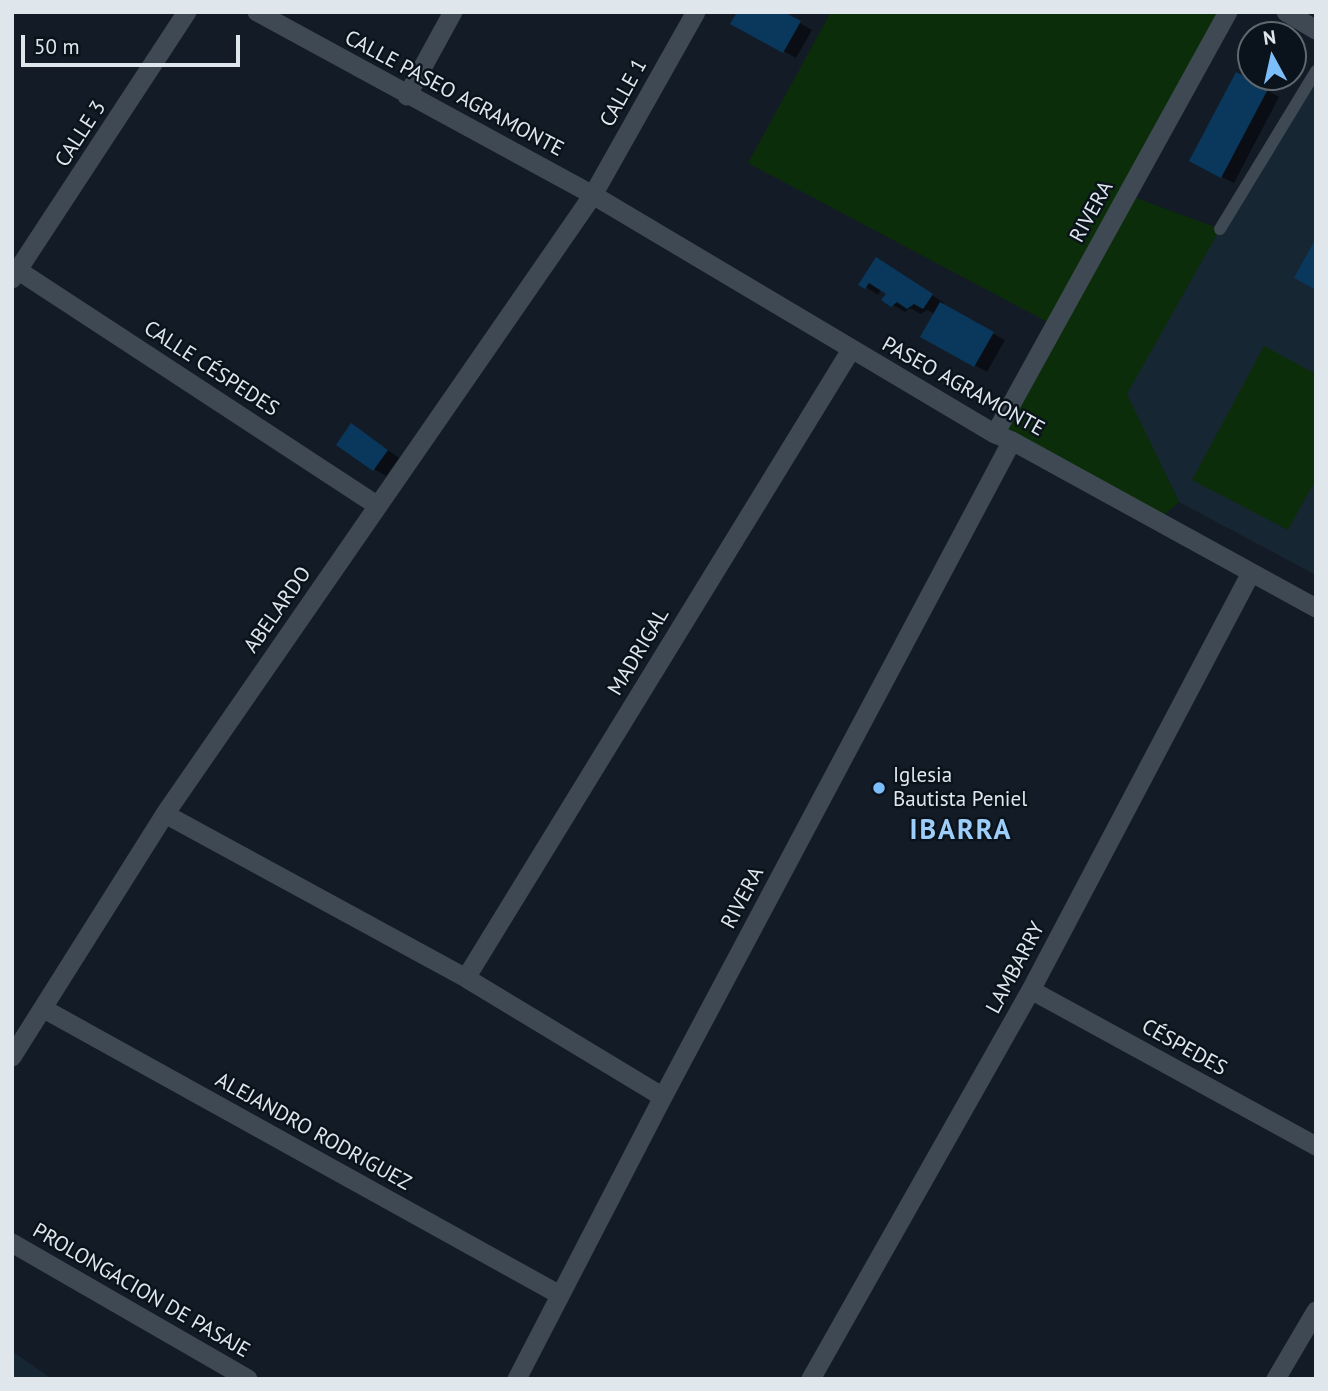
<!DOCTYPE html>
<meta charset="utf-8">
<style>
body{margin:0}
#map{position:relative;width:1328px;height:1391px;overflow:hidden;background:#131c26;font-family:"PT Sans",sans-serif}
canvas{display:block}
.frame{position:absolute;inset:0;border:14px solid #dfe6ec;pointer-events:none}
.north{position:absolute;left:1237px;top:21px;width:70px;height:70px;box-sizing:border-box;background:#0a131c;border:2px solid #5f676f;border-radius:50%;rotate:352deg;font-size:19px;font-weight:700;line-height:28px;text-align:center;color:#dfe6ec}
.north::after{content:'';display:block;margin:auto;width:24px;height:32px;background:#7cbef9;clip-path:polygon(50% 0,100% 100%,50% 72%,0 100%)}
.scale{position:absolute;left:21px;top:35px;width:219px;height:32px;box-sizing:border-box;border:4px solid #dfe6ec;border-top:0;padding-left:9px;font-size:21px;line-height:24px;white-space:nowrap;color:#dfe6ec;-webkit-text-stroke:5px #0a131c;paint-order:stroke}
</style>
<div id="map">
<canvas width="1328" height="1391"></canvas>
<div class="frame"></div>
<div class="north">N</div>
<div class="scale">50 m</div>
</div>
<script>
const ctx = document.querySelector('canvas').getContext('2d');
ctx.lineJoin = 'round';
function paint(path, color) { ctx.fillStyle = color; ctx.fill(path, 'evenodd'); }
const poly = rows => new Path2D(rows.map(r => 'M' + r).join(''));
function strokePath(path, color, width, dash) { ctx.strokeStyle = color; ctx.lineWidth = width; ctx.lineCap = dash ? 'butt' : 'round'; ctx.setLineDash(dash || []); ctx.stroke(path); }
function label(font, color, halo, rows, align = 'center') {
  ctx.font = font + ' "PT Sans",sans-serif'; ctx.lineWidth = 5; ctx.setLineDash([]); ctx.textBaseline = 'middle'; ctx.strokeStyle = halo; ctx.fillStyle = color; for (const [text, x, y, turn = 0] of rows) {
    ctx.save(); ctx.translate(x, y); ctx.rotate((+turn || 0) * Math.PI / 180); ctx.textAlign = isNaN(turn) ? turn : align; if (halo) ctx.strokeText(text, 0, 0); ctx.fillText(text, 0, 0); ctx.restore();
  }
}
paint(poly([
 [1316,60,1316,575,1179,502,1126,394],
 [12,1351,52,1379,12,1379]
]), '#172633');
paint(poly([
 [831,12,1228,12,1128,195,1220,229,1127,394,1179,502,1157,521,995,434,1055,326,748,163],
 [1264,346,1316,374,1316,479,1288,530,1192,480]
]), '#0c2d0a');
paint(poly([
 [781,12,812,30,796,58,733,23],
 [1267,90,1279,97,1234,183,1204,168],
 [889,266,944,303,942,305,1005,340,987,372,922,336,935,314,927,310,921,314,910,308,905,312,884,300,888,294,881,290,878,295,861,284],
 [364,433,399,458,386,476,374,469]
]), '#0007');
paint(poly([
 [737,12,784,12,801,21,783,53,730,24],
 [1236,72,1268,89,1221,178,1189,161],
 [1316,238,1316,290,1294,278],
 [876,257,933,294,923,309,914,304,907,309,897,302,891,307,881,300,886,294,869,283,865,289,858,285],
 [940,302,994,332,974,367,920,337],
 [351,423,388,450,373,471,336,445]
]), '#0a375c');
strokePath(poly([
 [1220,229,1316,71]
]), '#3e4954', 12);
strokePath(poly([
 [257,12,593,195,995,434,1012,441,1316,608],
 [1286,12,1316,30],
 [407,96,453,12],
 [19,271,378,506],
 [12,279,187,12],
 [995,434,1228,12],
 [165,814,466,978,663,1097],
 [466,978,851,350],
 [1031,990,1316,1146],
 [44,1009,560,1295],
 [12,1057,165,814,593,195,696,12],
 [12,1243,248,1379],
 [517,1379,663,1097,1012,441],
 [811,1379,1031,990,1251,573],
 [1276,1379,1316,1311]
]), '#3e4954', 19);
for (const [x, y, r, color] of [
 [879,788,7,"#7cbef9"]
]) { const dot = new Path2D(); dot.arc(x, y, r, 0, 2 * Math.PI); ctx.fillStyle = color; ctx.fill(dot); strokePath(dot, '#0a131c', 2.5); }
label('21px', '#dfe6ec', '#0a131c', [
 ["CALLE 1",624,93,-61],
 ["CALLE PASEO AGRAMONTE",454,94,28],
 ["CALLE 3",81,134,-57],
 ["RIVERA",1092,212,-61],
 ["CALLE CÉSPEDES",211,369,33],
 ["PASEO AGRAMONTE",963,387,29],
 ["ABELARDO",278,610,-55],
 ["MADRIGAL",639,652,-59],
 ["RIVERA",743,898,-62],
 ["LAMBARRY",1016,968,-62],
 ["CÉSPEDES",1184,1048,29],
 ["ALEJANDRO RODRIGUEZ",313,1132,29],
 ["PROLONGACION DE PASAJE",141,1291,30]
]);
label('21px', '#dfe6ec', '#0a131c', [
 ["Iglesia",893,776],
 ["Bautista Peniel",893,800]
], 'left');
ctx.letterSpacing = '2px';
label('bold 28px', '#9dcdf9', '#0a131c', [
 ["IBARRA",961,831]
]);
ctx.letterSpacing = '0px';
</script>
